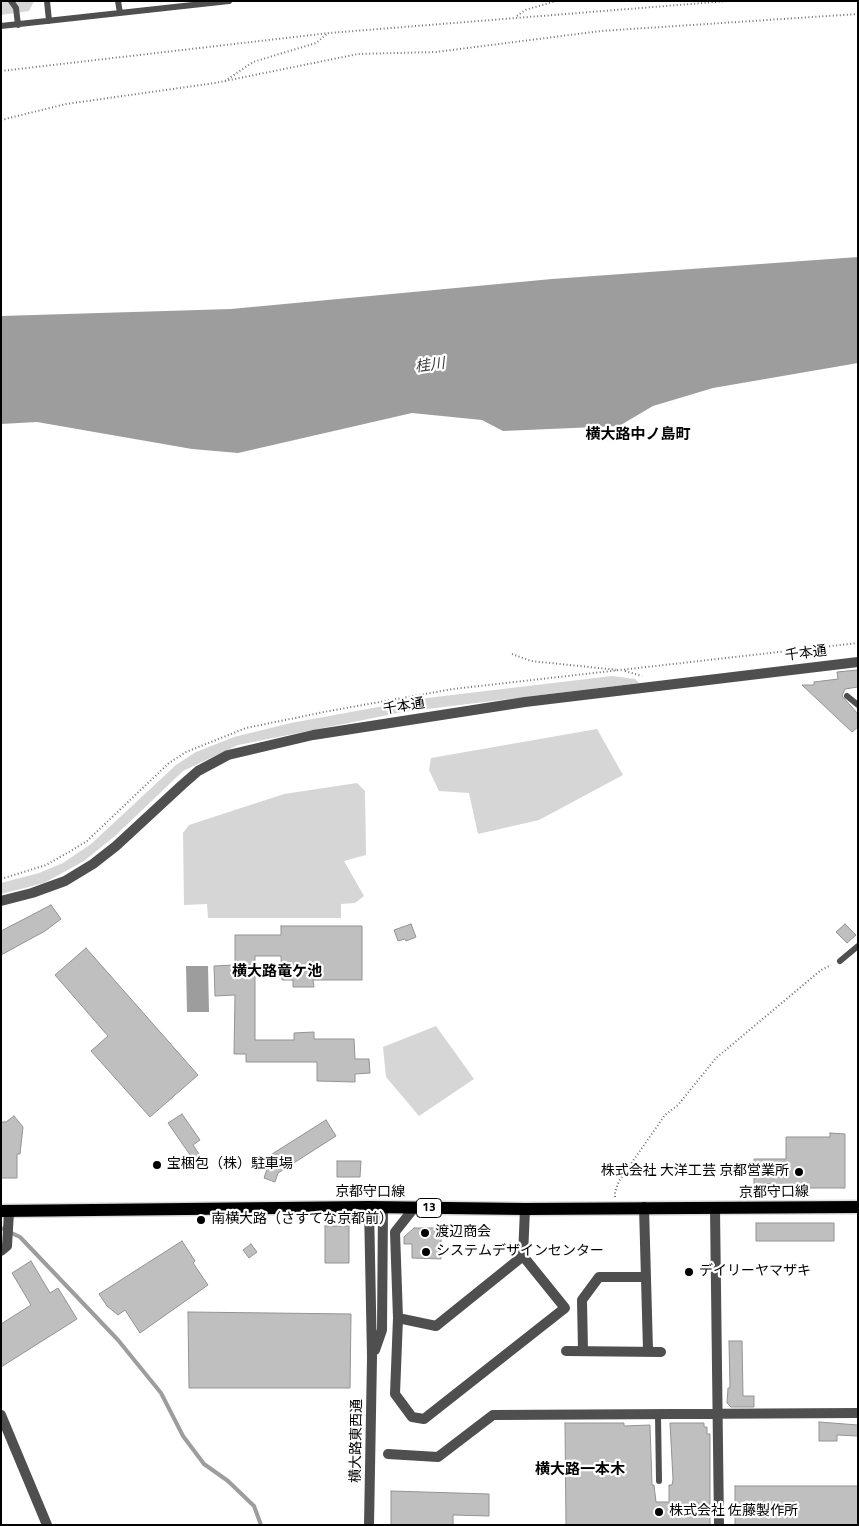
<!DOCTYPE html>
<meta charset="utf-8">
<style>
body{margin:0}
#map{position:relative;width:859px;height:1526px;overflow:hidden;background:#fff;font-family:"Titillium Web",sans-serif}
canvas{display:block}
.frame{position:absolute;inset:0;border:2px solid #000;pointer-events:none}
</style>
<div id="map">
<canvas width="859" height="1526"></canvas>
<div class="frame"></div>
</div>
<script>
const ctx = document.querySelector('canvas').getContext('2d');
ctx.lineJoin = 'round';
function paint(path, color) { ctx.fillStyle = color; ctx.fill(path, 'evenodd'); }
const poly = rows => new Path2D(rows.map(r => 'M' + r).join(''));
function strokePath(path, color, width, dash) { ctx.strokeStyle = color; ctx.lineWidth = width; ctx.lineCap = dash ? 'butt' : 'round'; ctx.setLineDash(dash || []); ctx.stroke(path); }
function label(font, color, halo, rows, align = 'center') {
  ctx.font = font + ' "Titillium Web","Noto Sans JP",sans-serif'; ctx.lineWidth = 4.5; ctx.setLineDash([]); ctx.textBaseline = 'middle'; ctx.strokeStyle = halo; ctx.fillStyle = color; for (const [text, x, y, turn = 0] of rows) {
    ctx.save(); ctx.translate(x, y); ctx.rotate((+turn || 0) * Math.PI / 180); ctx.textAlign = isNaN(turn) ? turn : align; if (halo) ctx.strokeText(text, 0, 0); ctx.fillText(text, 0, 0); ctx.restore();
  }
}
paint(poly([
 [1,1,34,1,29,11,1,15],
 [612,676,635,679,639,683,403,712,238,745,183,771,115,836,84,861,44,883,1,894,1,883,39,873,63,863,91,844,176,765,196,752,234,737,291,723,427,698],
 [597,729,623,775,539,820,478,834,469,793,439,791,429,770,431,758],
 [357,783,365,791,366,855,344,861,364,896,355,903,341,904,341,918,208,918,207,904,184,905,183,833,189,825,284,794],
 [436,1026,474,1079,419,1116,386,1077,383,1047]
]), '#d6d6d6');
paint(poly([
 [858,257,858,363,713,388,653,406,619,426,503,431,482,420,412,413,238,453,192,449,37,422,1,424,1,316,231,309,552,279],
 [186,966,208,966,209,1012,187,1012]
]), '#9d9d9d');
strokePath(poly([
 [1,1228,20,1237,118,1340,161,1393,183,1436,204,1464,228,1481,254,1506,261,1525]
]), '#9d9d9d', 4);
const building = poly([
 [858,670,858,687,845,689,842,696,858,714,858,727,852,732,802,685,814,685,814,682,838,679,837,672,858,670],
 [51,905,61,919,45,931,1,955,1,931,51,905],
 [411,924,416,937,406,941,405,939,398,941,394,930,411,924],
 [845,924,856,935,847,943,836,932,845,924],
 [281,926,362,926,362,980,313,980,314,987,293,987,293,980,282,980,281,956,255,956,255,1040,294,1040,294,1033,314,1032,314,1039,354,1039,355,1059,369,1059,370,1073,355,1074,355,1082,317,1081,317,1062,246,1062,246,1054,234,1054,235,995,215,996,214,966,235,965,235,935,281,935,281,926],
 [86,948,198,1075,150,1117,91,1051,108,1036,55,975,86,948],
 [182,1114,200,1140,193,1145,203,1160,197,1165,168,1123,182,1114],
 [14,1116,23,1127,20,1154,17,1154,17,1178,1,1178,1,1122,6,1122,14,1116],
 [326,1120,336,1136,278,1173,275,1182,264,1178,272,1154,326,1120],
 [830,1133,845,1134,845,1188,771,1188,771,1184,754,1184,754,1159,786,1159,786,1137,830,1137,830,1133],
 [337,1161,361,1161,360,1177,337,1177,337,1161],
 [756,1223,834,1223,834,1241,756,1241,756,1223],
 [325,1226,349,1226,349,1263,325,1263,325,1226],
 [414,1228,441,1228,441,1259,412,1258,412,1244,404,1244,404,1237,414,1228],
 [182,1241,195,1261,193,1263,208,1285,140,1333,125,1310,118,1315,107,1306,99,1294,182,1241],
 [251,1244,257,1252,249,1258,243,1250,251,1244],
 [31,1261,50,1293,58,1288,77,1319,1,1367,1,1324,31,1305,12,1273,31,1261],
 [188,1312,351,1314,350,1388,189,1388,188,1312],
 [729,1341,742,1341,743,1396,754,1396,754,1407,731,1407,727,1403,728,1388,730,1388,729,1341],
 [819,1422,858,1425,858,1436,837,1435,837,1441,819,1441,819,1422],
 [565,1423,624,1423,624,1426,650,1425,652,1485,654,1485,656,1502,669,1502,669,1485,672,1485,673,1479,670,1423,704,1423,704,1427,707,1427,707,1434,710,1434,710,1525,566,1525,565,1423],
 [735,1486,858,1486,858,1525,735,1525,735,1486],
 [391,1491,489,1494,489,1516,453,1515,453,1525,391,1525,391,1491]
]);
paint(building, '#bfbfbf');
strokePath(building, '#939393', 1);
const primary = poly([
 [1,1211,369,1207,525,1209,858,1207]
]);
strokePath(primary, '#dbdbdb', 15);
strokePath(poly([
 [517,16,525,10,556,1],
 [1,71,329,33,728,1],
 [225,81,253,62,316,43,328,33],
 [1,120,66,104,215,83,358,54,436,52,601,31,858,14],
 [512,654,531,661,618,670],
 [625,671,642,676],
 [1,879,46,865,69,852,87,841,169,763,186,752,246,728,329,711,453,689,858,643],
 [615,1197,615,1192,619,1181,665,1115,678,1105,716,1058,821,970,831,965]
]), '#717171', 2, [1, 2.5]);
strokePath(poly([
 [11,1,16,8,18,25],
 [47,1,49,21],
 [118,1,120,13],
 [1,26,229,1],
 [847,696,858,705],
 [840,961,858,946],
 [658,1415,659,1481]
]), '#4f4f4f', 6);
strokePath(poly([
 [1,901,32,893,65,881,93,864,116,846,182,785,198,771,228,755,313,735,525,702,858,662],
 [644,1207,648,1350],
 [414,1208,395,1232,398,1318,436,1326,523,1256],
 [715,1209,719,1525],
 [1,1251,7,1246,9,1212],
 [398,1318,395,1394,412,1417,424,1419,565,1308,523,1256,525,1209],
 [566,1351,661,1352],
 [583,1351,582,1300,599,1277,646,1277],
 [1,1415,47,1525],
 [388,1454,438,1457,493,1415,858,1413]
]), '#4f4f4f', 10);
strokePath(poly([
 [375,1350,382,1330,383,1207],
 [369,1525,372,1357,369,1207]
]), '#4f4f4f', 10);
strokePath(primary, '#000', 12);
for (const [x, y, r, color] of [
 [157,1165,5,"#000"],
 [799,1172,5,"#000"],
 [201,1220,5,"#000"],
 [425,1233,5,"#000"],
 [426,1252,5,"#000"],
 [689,1272,5,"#000"],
 [659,1512,5,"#000"]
]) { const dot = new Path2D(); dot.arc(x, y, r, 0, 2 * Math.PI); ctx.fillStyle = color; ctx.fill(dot); strokePath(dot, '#fff', 2); }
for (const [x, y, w] of [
 [429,1208,25]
]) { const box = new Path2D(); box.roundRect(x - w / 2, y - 9.5, w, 19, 4); ctx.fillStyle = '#fff'; ctx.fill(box); strokePath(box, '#000', 1); }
label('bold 12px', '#000', null, [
 ["13",429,1208]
]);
label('14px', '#000', '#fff', [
 ["千本通",806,654,-7],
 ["千本通",404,707,-9],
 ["京都守口線",370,1193],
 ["京都守口線",774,1193,-1],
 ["横大路東西通",357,1441,-89]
]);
label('14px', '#000', '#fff', [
 ["宝梱包（株）駐車場",167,1165],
 ["株式会社 大洋工芸 京都営業所",789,1172,"right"],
 ["南横大路（さすてな京都前）",211,1220],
 ["渡辺商会",435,1233],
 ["システムデザインセンター",436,1252],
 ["デイリーヤマザキ",699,1272],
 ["株式会社 佐藤製作所",669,1512]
], 'left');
label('italic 15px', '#3e3e3e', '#fff', [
 ["桂川",430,366,-8]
]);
label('bold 15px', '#000', '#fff', [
 ["横大路中ノ島町",638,435],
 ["横大路竜ケ池",277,972],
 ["横大路一本木",580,1470]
]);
</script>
